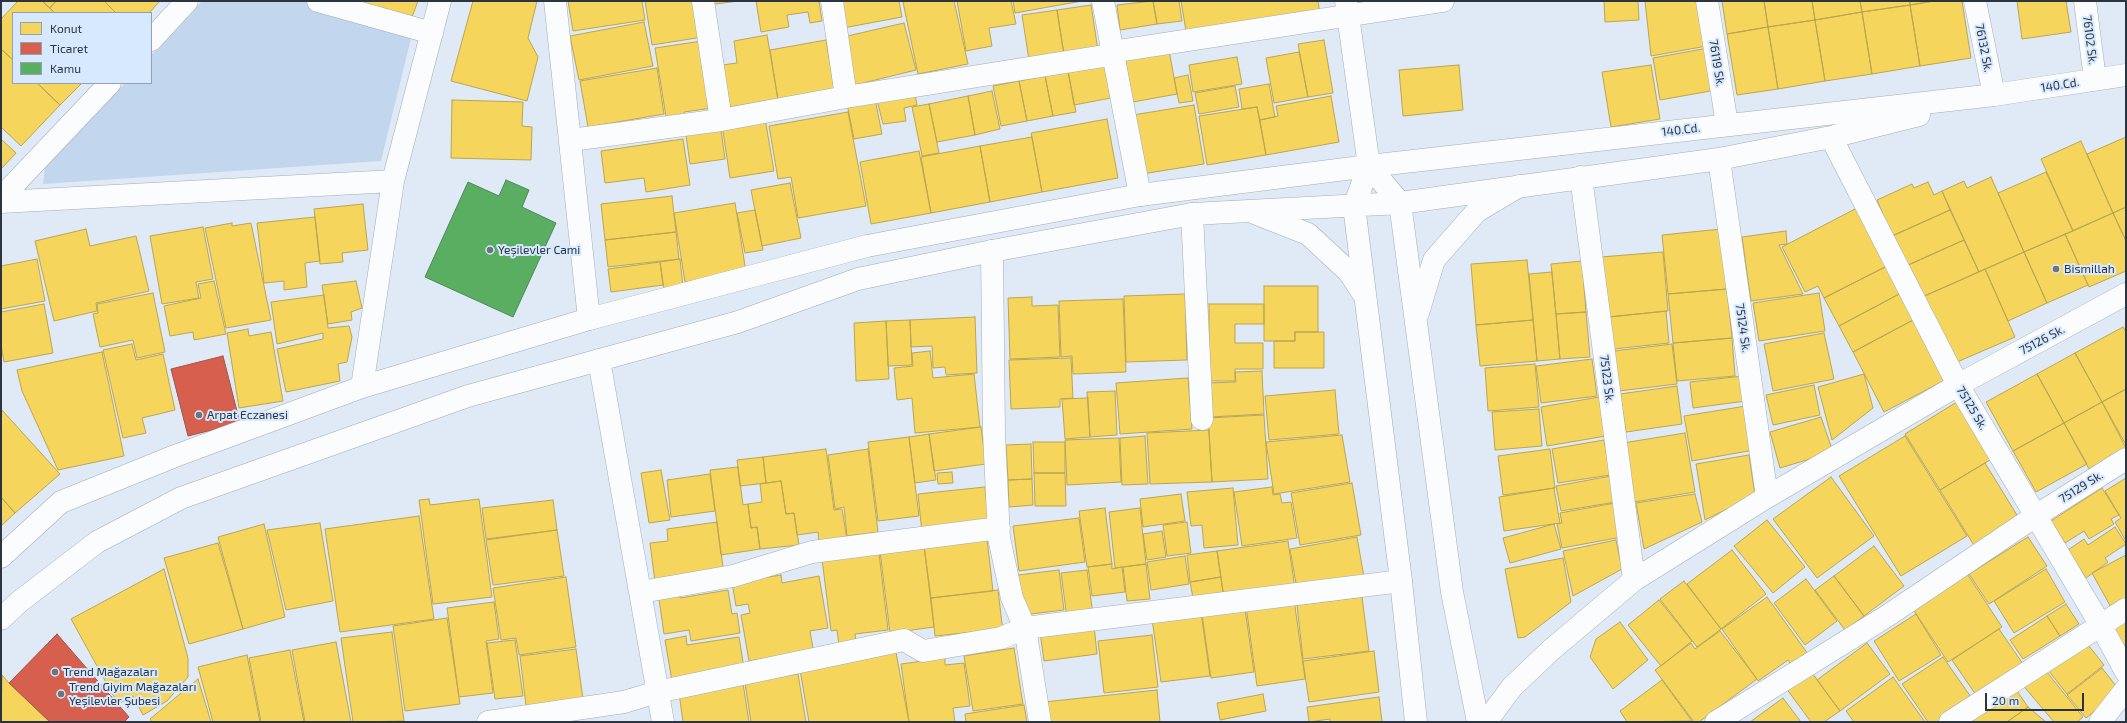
<!DOCTYPE html>
<meta charset="utf-8">
<style>
body{margin:0}
#map{position:relative;width:2127px;height:723px;overflow:hidden;background:#e0eaf6;font-family:"Exo 2",sans-serif}
canvas{display:block}
.frame{position:absolute;inset:0;border:2px solid #2c343f;pointer-events:none}
.legend{position:absolute;left:12px;top:12px;width:140px;height:72px;box-sizing:border-box;background:#d7e9ff;border:1px solid #93a1b2;margin:0;padding:5px 7px;list-style:none;font-size:12px;color:#2c343f}
.legend li{display:flex;align-items:center;gap:8px;height:20px}
.legend b{width:20px;border:1px solid #93a1b2}
.scale{position:absolute;left:1985px;top:693px;width:99px;height:18px;box-sizing:border-box;border:2px solid #2c343f;border-top:0;padding-left:5px;font-size:12px;line-height:14px;white-space:nowrap;color:#2c343f;-webkit-text-stroke:3px #d7e9ff;paint-order:stroke}
</style>
<div id="map">
<canvas width="2127" height="723"></canvas>
<div class="frame"></div>
<ul class="legend">
<li><b style="height:11px;background:#f6d55c"></b>Konut</li>
<li><b style="height:11px;background:#d6604d"></b>Ticaret</li>
<li><b style="height:11px;background:#5aae61"></b>Kamu</li>
</ul>
<div class="scale">20 m</div>
</div>
<script>
const ctx = document.querySelector('canvas').getContext('2d');
ctx.lineJoin = 'round';
function paint(path, color) { ctx.fillStyle = color; ctx.fill(path, 'evenodd'); }
const poly = rows => new Path2D(rows.map(r => 'M' + r).join(''));
function strokePath(path, color, width, dash) { ctx.strokeStyle = color; ctx.lineWidth = width; ctx.lineCap = dash ? 'butt' : 'round'; ctx.setLineDash(dash || []); ctx.stroke(path); }
function label(font, color, halo, rows, align = 'center') {
  ctx.font = font + ' "Exo 2",sans-serif'; ctx.lineWidth = 4; ctx.setLineDash([]); ctx.textBaseline = 'middle'; ctx.strokeStyle = halo; ctx.fillStyle = color; for (const [text, x, y, turn = 0] of rows) {
    ctx.save(); ctx.translate(x, y); ctx.rotate((+turn || 0) * Math.PI / 180); ctx.textAlign = isNaN(turn) ? turn : align; if (halo) ctx.strokeText(text, 0, 0); ctx.fillText(text, 0, 0); ctx.restore();
  }
}
paint(poly([
 [202,1,307,1,413,30,381,161,43,184,45,168,125,83,151,83,151,55]
]), '#c2d6ee');
const homes = poly([
 [18,1,42,1,55,13,13,13,13,60,1,49,1,19,18,1],
 [42,1,56,1,50,8,42,1],
 [56,1,104,1,116,13,55,13,50,8,56,1],
 [104,1,160,1,149,13,116,13,104,1],
 [336,1,418,1,409,25,336,1],
 [473,1,537,1,528,38,538,57,527,101,451,81,473,1],
 [568,1,642,1,645,20,573,31,568,1],
 [645,1,697,1,703,37,652,45,645,1],
 [706,1,739,1,707,5,706,1],
 [756,1,819,1,822,21,810,23,808,12,787,15,789,27,761,32,756,1],
 [838,1,899,1,902,17,843,28,838,1],
 [908,1,954,1,968,64,918,74,903,2,908,1],
 [957,1,1011,1,1016,24,989,28,992,46,966,51,957,1],
 [1013,1,1082,1,1015,13,1013,1],
 [1153,1,1157,24,1120,30,1117,5,1153,1],
 [1153,1,1179,1,1182,21,1157,24,1153,1],
 [1181,1,1318,1,1320,14,1187,37,1181,1],
 [1604,1,1638,1,1639,20,1605,22,1604,1],
 [1645,1,1698,1,1707,46,1651,56,1645,1],
 [1722,1,1764,1,1768,27,1727,34,1722,1],
 [1764,1,1812,1,1815,20,1768,27,1764,1],
 [1812,1,1860,1,1862,12,1815,20,1812,1],
 [1860,1,1910,1,1910,5,1862,12,1860,1],
 [1910,1,1934,1,1910,5,1910,1],
 [1934,1,1962,1,1971,58,1920,66,1910,5,1934,1],
 [2017,1,2066,1,2071,32,2022,39,2017,1],
 [1091,5,1098,50,1064,55,1057,10,1091,5],
 [1910,5,1920,66,1872,74,1862,12,1910,5],
 [1057,10,1064,55,1029,60,1022,15,1057,10],
 [1862,12,1872,74,1825,81,1815,20,1862,12],
 [1815,20,1825,81,1778,89,1768,27,1815,20],
 [644,22,653,66,579,80,570,36,644,22],
 [904,23,916,70,855,85,843,37,904,23],
 [1768,27,1778,89,1737,95,1727,34,1768,27],
 [767,35,778,99,730,107,722,65,737,63,734,41,767,35],
 [826,40,836,98,779,107,770,50,826,40],
 [1324,40,1333,93,1308,97,1298,44,1324,40],
 [702,41,712,108,684,112,685,120,667,123,655,48,702,41],
 [1708,48,1716,90,1660,100,1653,58,1708,48],
 [1,49,13,60,13,83,37,83,60,105,21,146,1,127,1,49],
 [1169,50,1177,94,1133,102,1125,58,1169,50],
 [1299,52,1308,97,1274,103,1266,58,1299,52],
 [1237,57,1242,84,1193,92,1189,65,1237,57],
 [1104,64,1111,98,1074,105,1068,71,1104,64],
 [1459,65,1463,110,1403,116,1399,70,1459,65],
 [1651,65,1660,119,1611,127,1602,72,1651,65],
 [657,68,664,114,588,127,580,81,657,68],
 [1068,71,1076,112,1053,116,1045,76,1068,71],
 [1188,75,1193,101,1179,103,1174,78,1188,75],
 [1045,76,1053,116,1027,121,1019,81,1045,76],
 [1019,81,1027,121,1001,126,993,86,1019,81],
 [37,83,82,83,60,105,37,83],
 [1269,84,1275,117,1260,120,1257,107,1242,109,1239,89,1269,84],
 [1235,86,1239,107,1199,114,1195,93,1235,86],
 [914,89,917,105,904,108,906,121,883,124,876,96,914,89],
 [992,91,1000,129,975,135,968,96,992,91],
 [874,94,882,134,854,139,846,99,874,94],
 [968,96,975,135,937,142,929,104,968,96],
 [1331,96,1339,142,1266,155,1260,120,1278,116,1276,106,1331,96],
 [452,100,523,102,522,126,532,127,531,160,451,158,452,100],
 [929,104,939,153,922,156,912,107,929,104],
 [1194,105,1204,164,1142,174,1133,115,1194,105],
 [1257,107,1266,155,1207,165,1199,116,1257,107],
 [848,112,866,206,798,218,791,177,778,179,769,126,848,112],
 [765,118,774,171,730,178,722,125,765,118],
 [1107,119,1118,178,1042,192,1031,133,1107,119],
 [720,123,725,159,690,164,685,128,720,123],
 [1032,137,1042,192,990,202,980,146,1032,137],
 [2126,137,2126,207,2113,213,2087,154,2126,137],
 [1,139,16,153,1,169,1,139],
 [683,139,690,185,646,192,644,178,605,183,601,151,683,139],
 [2081,141,2113,213,2073,231,2041,159,2081,141],
 [980,146,990,202,931,213,921,157,980,146],
 [919,151,931,213,871,224,860,162,919,151],
 [2046,172,2073,231,2024,252,1998,193,2046,172],
 [1991,177,2024,252,1979,272,1942,191,1964,181,1967,188,1991,177],
 [1928,182,1934,195,1942,191,1950,210,1892,236,1877,200,1912,184,1914,188,1928,182],
 [790,183,801,238,762,246,751,190,790,183],
 [672,196,676,232,605,240,601,204,672,196],
 [735,203,746,272,685,282,674,213,735,203],
 [363,204,368,250,342,253,343,262,320,264,314,209,363,204],
 [2126,207,2126,241,2113,213,2126,207],
 [1857,208,1887,266,1824,298,1818,286,1805,292,1782,247,1857,208],
 [755,210,763,250,745,253,737,213,755,210],
 [1950,210,1964,240,1906,266,1892,236,1950,210],
 [2113,213,2126,241,2126,271,2089,287,2065,234,2113,213],
 [315,217,320,261,305,263,307,287,284,290,284,281,264,283,257,223,315,217],
 [232,223,232,226,251,223,271,320,226,328,205,228,232,223],
 [203,227,213,279,196,282,199,298,162,304,150,236,203,227],
 [86,229,90,246,136,236,149,291,96,303,97,311,54,321,35,241,86,229],
 [1721,229,1727,289,1668,294,1662,235,1721,229],
 [1786,231,1787,244,1779,245,1803,294,1751,301,1742,237,1786,231],
 [676,232,679,259,608,267,605,240,676,232],
 [2065,234,2088,285,2047,303,2024,252,2065,234],
 [1964,240,1979,272,1920,298,1906,266,1964,240],
 [1663,252,1668,311,1607,317,1601,257,1663,252],
 [2024,252,2047,303,2008,321,1985,269,2024,252],
 [37,259,45,301,1,309,1,266,37,259],
 [680,259,683,286,664,289,660,262,680,259],
 [1527,260,1533,320,1476,325,1471,264,1527,260],
 [1582,261,1586,312,1556,314,1551,264,1582,261],
 [660,262,663,285,611,292,608,269,660,262],
 [1887,266,1901,293,1839,326,1824,298,1887,266],
 [1985,269,2015,337,1950,365,1920,298,1985,269],
 [1552,272,1560,359,1537,361,1529,274,1552,272],
 [214,281,226,334,194,340,193,332,170,336,164,306,201,298,198,284,214,281],
 [356,281,362,308,351,312,352,320,328,324,322,285,356,281],
 [1264,286,1318,286,1318,332,1295,332,1295,341,1264,341,1264,286],
 [1727,289,1732,338,1673,343,1668,294,1727,289],
 [153,293,165,352,137,358,133,340,100,347,93,314,98,313,97,304,153,293],
 [1819,293,1825,331,1759,341,1753,303,1819,293],
 [1901,293,1915,319,1853,352,1839,326,1901,293],
 [1185,294,1187,360,1126,362,1124,296,1185,294],
 [324,295,328,328,349,326,352,337,347,362,338,364,340,381,286,392,277,349,323,339,323,333,277,344,271,302,324,295],
 [1032,297,1032,306,1058,305,1060,357,1010,359,1008,298,1032,297],
 [1123,299,1126,372,1073,374,1072,356,1061,357,1059,301,1123,299],
 [44,304,53,353,4,362,1,345,1,312,44,304],
 [1209,304,1264,304,1264,324,1235,324,1235,343,1263,343,1263,369,1235,369,1235,381,1209,381,1209,304],
 [1666,311,1669,343,1614,349,1610,317,1666,311],
 [1586,312,1590,357,1560,359,1556,314,1586,312],
 [975,317,977,373,946,375,945,367,933,368,932,346,911,347,910,320,975,317],
 [1915,319,1947,379,1884,412,1853,352,1915,319],
 [910,320,912,365,888,366,886,321,910,320],
 [1533,320,1537,361,1480,366,1476,325,1533,320],
 [886,321,889,379,856,381,854,323,886,321],
 [2123,327,2126,332,2126,389,2102,402,2075,353,2123,327],
 [248,329,249,336,271,332,283,401,239,408,227,333,248,329],
 [1295,332,1324,332,1324,368,1274,368,1274,341,1295,341,1295,332],
 [1824,333,1834,379,1773,391,1764,344,1824,333],
 [1732,338,1735,376,1677,381,1673,343,1732,338],
 [132,344,136,360,163,354,175,410,142,418,146,433,123,438,103,350,132,344],
 [1672,344,1677,384,1619,391,1614,351,1672,344],
 [930,351,933,378,974,374,980,427,915,433,912,398,897,400,894,368,913,366,912,353,930,351],
 [102,352,124,456,58,470,22,391,17,370,102,352],
 [2075,353,2102,402,2064,423,2037,374,2075,353],
 [1071,358,1073,398,1060,399,1060,407,1011,409,1009,360,1071,358],
 [1592,359,1597,396,1541,403,1536,366,1592,359],
 [1535,364,1539,407,1488,411,1485,368,1535,364],
 [1262,371,1264,414,1211,417,1209,383,1236,382,1235,372,1262,371],
 [1864,374,1873,408,1832,440,1818,387,1864,374],
 [2037,374,2064,423,2013,451,1986,402,2037,374],
 [1743,376,1746,401,1693,408,1690,382,1743,376],
 [1188,378,1192,429,1120,434,1116,383,1188,378],
 [1814,385,1820,415,1773,425,1766,395,1814,385],
 [1677,386,1682,424,1626,432,1620,394,1677,386],
 [2126,389,2126,442,2125,443,2102,402,2126,389],
 [1335,390,1339,434,1269,440,1265,396,1335,390],
 [1115,391,1117,435,1090,437,1087,392,1115,391],
 [1599,397,1606,436,1547,446,1541,407,1599,397],
 [1088,398,1090,437,1065,439,1062,399,1088,398],
 [1960,400,1995,457,1940,490,1905,434,1960,400],
 [2102,402,2126,448,2089,469,2064,423,2102,402],
 [1746,406,1754,450,1692,461,1684,416,1746,406],
 [1,409,60,474,15,513,1,497,1,409],
 [1539,409,1542,446,1495,450,1492,412,1539,409],
 [1264,415,1268,479,1212,482,1208,418,1264,415],
 [1821,417,1833,452,1780,468,1770,432,1821,417],
 [2064,423,2087,464,2036,492,2013,451,2064,423],
 [981,427,986,464,934,471,929,434,981,427],
 [1209,430,1212,482,1150,484,1147,433,1209,430],
 [1685,433,1695,492,1634,502,1623,443,1685,433],
 [929,434,936,480,915,483,909,437,929,434],
 [1342,435,1350,482,1274,494,1266,442,1342,435],
 [1145,436,1148,484,1122,485,1120,438,1145,436],
 [1905,436,1967,536,1901,576,1839,476,1905,436],
 [909,437,919,516,878,521,868,442,909,437],
 [1119,438,1121,482,1067,485,1065,440,1119,438],
 [1604,440,1610,475,1558,483,1552,449,1604,440],
 [1033,442,1065,442,1065,473,1034,473,1033,442],
 [1031,444,1032,479,1008,480,1006,445,1031,444],
 [826,449,834,510,842,509,847,540,819,544,818,532,797,535,794,513,786,514,781,481,766,483,763,457,826,449],
 [868,449,878,532,847,536,844,507,835,509,828,455,868,449],
 [1550,449,1555,488,1503,495,1498,456,1550,449],
 [1749,455,1755,495,1705,520,1696,464,1749,455],
 [763,457,766,483,740,486,737,460,763,457],
 [1985,463,2020,520,1975,547,1940,490,1985,463],
 [738,467,743,505,748,504,751,528,757,527,760,549,721,555,710,470,738,467],
 [661,470,670,520,649,523,641,473,661,470],
 [952,472,953,483,938,484,937,473,952,472],
 [1034,473,1065,473,1066,506,1035,506,1034,473],
 [710,474,715,511,671,517,667,480,710,474],
 [1611,476,1616,502,1561,511,1556,486,1611,476],
 [1831,477,1874,536,1817,578,1773,519,1831,477],
 [2126,478,2126,541,2115,522,2121,518,2105,491,2126,478],
 [1032,479,1033,505,1009,507,1008,480,1032,479],
 [781,481,786,514,794,513,799,545,760,549,757,527,751,528,748,504,762,502,760,484,781,481],
 [1352,483,1361,535,1300,545,1291,493,1352,483],
 [985,487,989,526,922,533,918,494,985,487],
 [1272,487,1273,495,1280,494,1282,503,1291,502,1297,538,1242,546,1234,492,1272,487],
 [1233,488,1238,545,1204,548,1202,525,1191,526,1187,492,1233,488],
 [1554,488,1560,523,1504,531,1499,497,1554,488],
 [2102,488,2119,515,2111,519,2114,524,2089,539,2084,531,2065,543,2051,521,2102,488],
 [1181,494,1185,521,1143,527,1140,499,1181,494],
 [1695,494,1702,522,1644,549,1636,503,1695,494],
 [1,497,15,513,1,526,1,497],
 [429,499,430,505,479,499,492,597,433,604,419,500,429,499],
 [553,500,557,530,486,539,482,508,553,500],
 [1615,503,1622,537,1562,548,1557,524,1562,523,1560,513,1615,503],
 [1105,508,1112,564,1087,567,1079,511,1105,508],
 [1140,508,1146,564,1115,568,1109,512,1140,508],
 [419,516,434,619,340,632,325,529,419,516],
 [1079,518,1085,562,1019,571,1013,526,1079,518],
 [1767,520,1805,567,1773,593,1734,546,1767,520],
 [717,522,724,574,655,582,650,543,668,541,667,529,717,522],
 [1187,522,1191,553,1167,556,1163,525,1187,522],
 [320,523,333,601,286,610,267,530,320,523],
 [264,524,285,617,243,629,218,537,264,524],
 [1554,524,1561,549,1510,563,1503,538,1554,524],
 [2115,527,2126,544,2105,558,2108,562,2086,578,2068,550,2084,539,2088,545,2115,527],
 [557,530,564,576,493,585,486,540,557,530],
 [1162,531,1166,557,1147,560,1143,534,1162,531],
 [1357,537,1364,577,1297,589,1290,549,1357,537],
 [2028,537,2047,566,1989,604,1969,574,2028,537],
 [987,539,993,591,931,598,924,546,987,539],
 [1616,540,1622,569,1573,596,1563,551,1616,540],
 [1288,541,1295,589,1224,599,1217,551,1288,541],
 [218,543,243,629,189,644,164,558,218,543],
 [924,546,934,627,890,633,880,551,924,546],
 [1874,546,1904,586,1864,616,1834,576,1874,546],
 [1732,550,1766,594,1721,629,1687,584,1732,550],
 [1217,551,1221,577,1190,582,1187,555,1217,551],
 [879,553,888,630,855,634,856,643,839,645,837,630,831,631,822,559,879,553],
 [2126,555,2126,604,2113,611,2092,573,2126,555],
 [1185,556,1189,584,1151,590,1147,562,1185,556],
 [1563,558,1571,602,1525,637,1518,638,1505,569,1563,558],
 [1112,564,1112,569,1122,567,1125,592,1092,596,1088,567,1112,564],
 [1146,564,1150,599,1127,601,1123,567,1146,564],
 [164,569,188,658,188,677,167,701,143,715,133,696,118,704,71,619,164,569],
 [2046,569,2065,602,2014,633,1994,601,2046,569],
 [1059,570,1064,610,1022,615,1018,575,1059,570],
 [1087,570,1093,615,1067,618,1061,573,1087,570],
 [1966,572,2002,627,1948,662,1912,608,1966,572],
 [781,575,782,583,819,576,828,628,810,631,814,654,792,654,749,661,741,615,750,613,748,604,736,606,732,583,781,575],
 [1834,576,1864,616,1845,630,1815,590,1834,576],
 [566,577,576,647,519,655,516,638,501,640,493,588,566,577],
 [1221,577,1224,599,1194,603,1190,582,1221,577],
 [1806,579,1837,621,1805,645,1774,603,1806,579],
 [1684,581,1721,629,1697,647,1660,599,1684,581],
 [679,588,680,598,728,590,732,614,737,613,740,633,691,641,689,630,664,634,658,592,679,588],
 [998,590,1003,632,973,632,935,636,931,598,998,590],
 [1362,597,1369,651,1303,659,1297,605,1362,597],
 [1767,597,1808,654,1792,666,1788,660,1758,681,1722,629,1767,597],
 [1294,599,1305,679,1257,686,1246,606,1294,599],
 [1659,600,1692,641,1661,666,1628,625,1659,600],
 [494,602,499,639,486,641,493,693,459,697,447,608,494,602],
 [1244,602,1254,672,1211,678,1201,607,1244,602],
 [2066,604,2079,624,2060,636,2047,616,2066,604],
 [1201,612,1210,676,1161,682,1152,619,1201,612],
 [1916,614,1941,655,1899,681,1874,641,1916,614],
 [2047,616,2060,636,2023,659,2010,640,2047,616],
 [2126,617,2126,651,2112,624,2126,617],
 [447,618,460,704,405,711,393,626,447,618],
 [1620,622,1648,660,1613,689,1590,657,1596,639,1620,622],
 [1094,625,1097,654,1044,661,1040,632,1094,625],
 [1999,629,2023,664,1976,695,1952,660,1999,629],
 [1720,631,1757,679,1699,722,1694,722,1655,670,1691,643,1695,649,1720,631],
 [392,632,404,721,353,722,341,638,392,632],
 [1152,635,1158,687,1104,693,1098,641,1152,635],
 [686,636,687,645,739,637,744,668,672,681,665,640,686,636],
 [515,640,523,696,495,699,487,643,515,640],
 [2085,641,2104,665,2067,694,2048,670,2085,641],
 [336,642,351,722,305,722,292,650,336,642],
 [1867,643,1890,674,1840,711,1817,680,1867,643],
 [895,647,909,722,809,722,799,664,895,647],
 [1014,648,1023,704,973,711,964,656,1014,648],
 [576,649,584,706,527,714,520,656,576,649],
 [290,650,304,722,261,722,249,658,290,650],
 [1374,651,1379,692,1309,702,1303,661,1374,651],
 [247,655,260,722,213,722,198,667,247,655],
 [1943,657,1973,700,1940,722,1928,722,1902,684,1943,657],
 [945,658,945,665,964,663,970,706,953,708,955,722,909,722,901,664,945,658],
 [2042,666,2083,717,2077,722,2054,722,2021,683,2042,666],
 [2102,668,2120,691,2086,718,2067,695,2102,668],
 [1810,670,1840,711,1824,722,1811,722,1786,688,1810,670],
 [798,674,806,722,751,722,745,683,798,674],
 [2,675,9,683,50,722,1,722,2,675],
 [1893,677,1925,722,1854,722,1846,711,1893,677],
 [198,679,211,722,152,722,150,719,198,679],
 [1662,680,1692,721,1627,722,1620,711,1662,680],
 [743,683,749,722,683,722,679,693,743,683],
 [2015,688,2028,707,2007,722,1973,722,1970,719,2015,688],
 [1157,690,1160,722,1047,722,1044,702,1157,690],
 [1263,694,1266,711,1220,720,1217,703,1263,694],
 [1379,697,1382,722,1330,722,1330,719,1309,722,1307,707,1379,697],
 [1783,698,1801,722,1750,722,1783,698],
 [1024,705,1027,722,966,722,965,714,1024,705],
 [2028,707,2046,722,2007,722,2028,707]
]);
paint(homes, '#f6d55c');
strokePath(homes, '#b9a553', 1);
const shops = poly([
 [223,356,240,423,188,436,171,369,223,356],
 [57,634,129,717,124,722,50,722,9,683,57,634]
]);
paint(shops, '#d6604d');
strokePath(shops, '#a35349', 1);
const public = poly([
 [506,180,529,190,522,207,556,223,513,317,425,277,468,182,499,196,506,180]
]);
paint(public, '#5aae61');
strokePath(public, '#4c8957', 1);
const minor = poly([
 [318,1,432,33],
 [555,1,589,319],
 [703,1,721,120],
 [832,1,846,97],
 [1103,1,1140,195],
 [1346,1,1369,166,1994,95,2126,75],
 [1707,1,1727,124],
 [1975,1,1994,95],
 [2085,1,2095,79],
 [151,40,187,1],
 [1831,137,1958,385,2100,624,2126,672],
 [571,140,721,120,846,97,1104,56,1111,52,1443,1],
 [1719,159,1767,497],
 [1581,177,1634,580],
 [1,198,110,83],
 [1,202,393,181],
 [1400,203,1719,159,1831,137,1919,115],
 [1192,214,1202,419],
 [992,251,994,433,999,538,1012,598,1025,628,1040,722],
 [599,360,663,722],
 [362,387,393,181,440,1],
 [641,592,733,576,812,552,999,528],
 [488,722,624,702,657,692,904,640,923,651,1001,638,1025,628,1401,581],
 [1486,722,1512,687,1551,650,1634,580,1767,497,1958,385,2126,294],
 [1716,722,1887,616,2037,515,2126,459],
 [1950,722,2126,609],
 [2100,722,2126,689]
]);
const major = poly([
 [1369,166,1400,203,1452,592,1478,722],
 [1369,166,1354,206,1401,581,1416,722],
 [1252,212,1308,234,1349,272,1364,295],
 [1418,313,1434,260,1477,211,1519,186],
 [1,557,61,502,175,456,362,387,589,319,867,246,1140,195,1369,166],
 [1,619,19,602,97,542,181,498,468,396,738,322,858,279,992,251,1192,214,1400,203]
]);
strokePath(minor, '#a4acb6', 23);
strokePath(major, '#a4acb6', 23);
strokePath(minor, '#fafcfe', 22);
strokePath(major, '#fafcfe', 22);
for (const [x, y, r, color] of [
 [490,250,4,"#6b747f"],
 [2056,269,4,"#6b747f"],
 [199,415,4,"#6b747f"],
 [55,672,4,"#6b747f"],
 [61,694,4,"#6b747f"]
]) { const dot = new Path2D(); dot.arc(x, y, r, 0, 2 * Math.PI); ctx.fillStyle = color; ctx.fill(dot); strokePath(dot, '#d7e9ff', 1.5); }
label('12px', '#2c343f', '#d7e9ff', [
 ["76102 Sk.",2090,40,83],
 ["76132 Sk.",1984,48,79],
 ["76119 Sk.",1717,63,81],
 ["140.Cd.",2060,85,-9],
 ["140.Cd.",1681,130,-7],
 ["75124 Sk.",1743,328,82],
 ["75126 Sk.",2042,340,-28],
 ["75123 Sk.",1607,379,83],
 ["75125 Sk.",1972,408,59],
 ["75129 Sk.",2081,487,-32]
]);
label('12px', '#2c343f', '#d7e9ff', [
 ["Yeşilevler Cami",498,250],
 ["Bismillah",2064,269],
 ["Arpat Eczanesi",207,415],
 ["Trend Mağazaları",63,672],
 ["Trend Giyim Mağazaları",69,687],
 ["Yeşilevler Şubesi",69,701]
], 'left');
</script>
